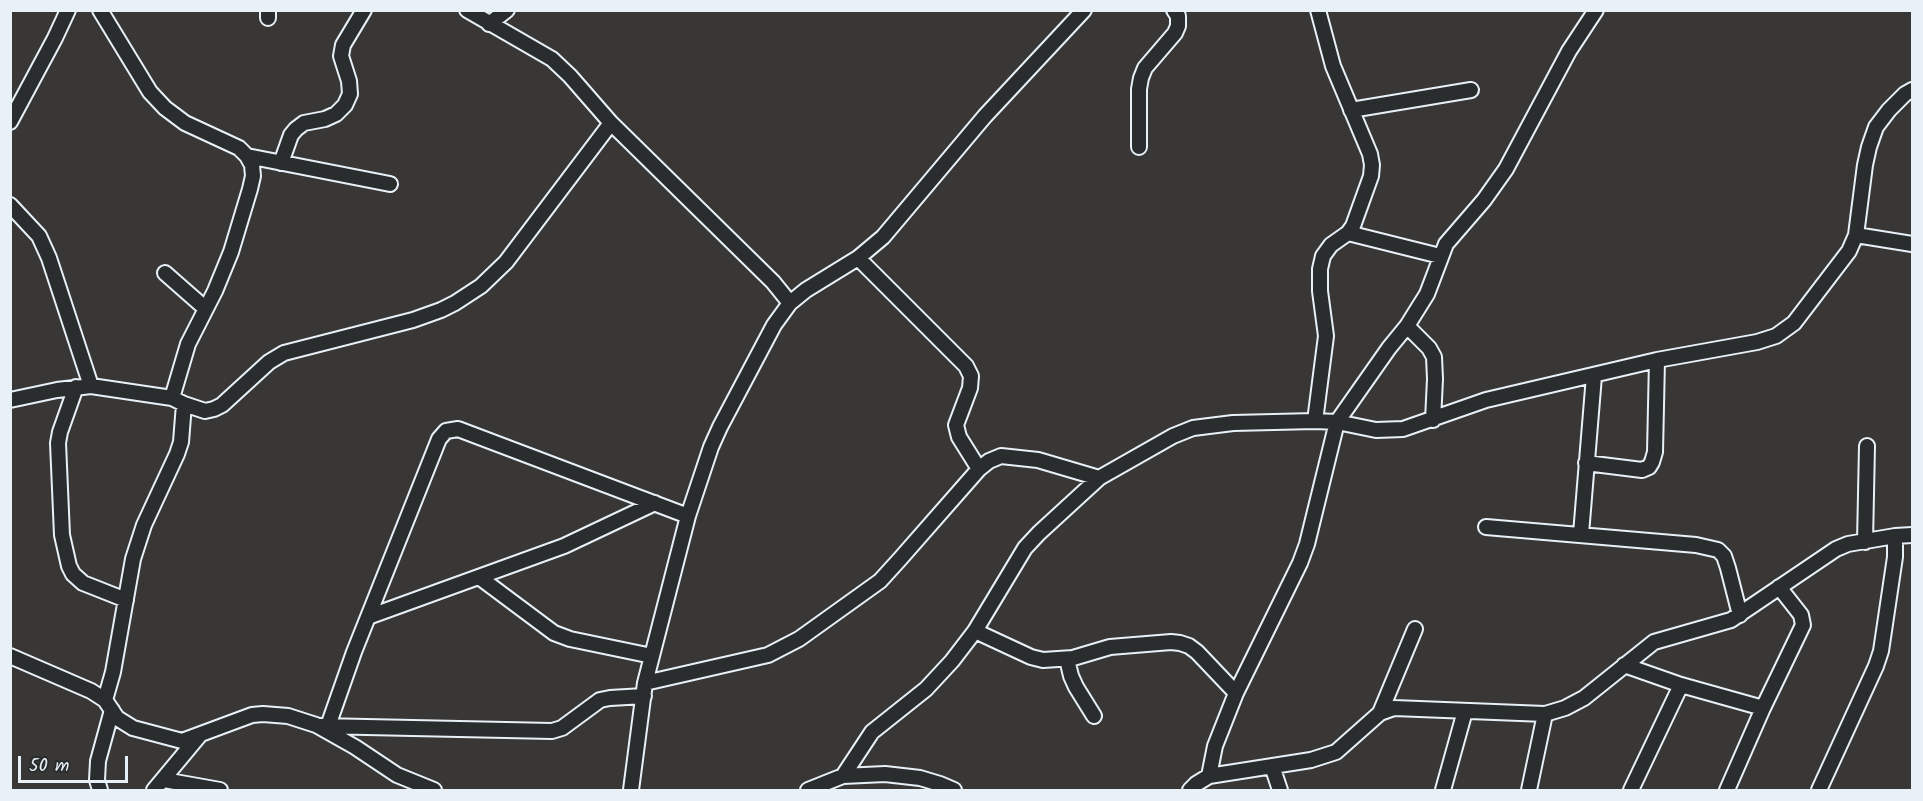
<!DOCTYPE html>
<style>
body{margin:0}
#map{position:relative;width:1923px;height:801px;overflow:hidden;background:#383736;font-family:Kalam,sans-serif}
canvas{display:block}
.frame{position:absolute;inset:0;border:12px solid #e8f1f8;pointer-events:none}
.scale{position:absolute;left:18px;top:756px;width:110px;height:27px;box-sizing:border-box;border:3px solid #e8f1f8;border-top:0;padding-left:8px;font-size:18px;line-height:21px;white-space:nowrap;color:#e8f1f8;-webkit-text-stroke:4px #2a2d2e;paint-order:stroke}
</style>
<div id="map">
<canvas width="1923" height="801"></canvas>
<div class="frame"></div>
<div class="scale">50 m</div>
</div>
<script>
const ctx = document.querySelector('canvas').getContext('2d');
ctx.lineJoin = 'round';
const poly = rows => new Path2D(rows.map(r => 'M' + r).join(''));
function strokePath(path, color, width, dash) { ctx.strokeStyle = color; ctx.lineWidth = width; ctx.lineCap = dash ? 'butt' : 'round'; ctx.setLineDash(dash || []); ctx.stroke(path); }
const minor = poly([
 [100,10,150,92,165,108,185,123,239,148,247,156,252,165,253,176,250,189,231,252,215,291,188,344,172,398],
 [467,10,552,59,570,76,611,123,773,282,790,303],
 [268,18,268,10],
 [489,24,507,10],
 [1351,110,1471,90],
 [10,122,55,38,68,10],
 [1139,147,1139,89,1141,78,1145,68,1175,33,1178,26,1178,16,1174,10],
 [247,156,390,184],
 [281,163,291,135,296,129,304,123,325,119,336,114,345,105,350,94,349,81,341,56,343,45,364,10],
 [10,205,39,236,49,258,91,386],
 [1348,233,1440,256],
 [1856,235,1912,244],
 [858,258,966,366,971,376,970,388,956,425,959,437,979,469],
 [165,273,206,309],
 [1407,326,1429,348,1434,357,1435,379,1433,420],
 [76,387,60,432,58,443,62,535,69,566,73,574,83,583,126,600],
 [10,400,57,390,91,386,172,398,184,404,205,411,214,409,222,405,269,362,284,353,413,320,441,310,455,303,481,286,506,262,611,123],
 [1315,421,1326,336,1320,291,1320,269,1323,256,1331,245,1348,233,1353,226,1371,176,1372,165,1370,154,1333,66,1318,10],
 [1586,463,1642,470,1649,467,1652,462,1655,452,1657,360],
 [1486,527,1696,545,1718,550,1724,556,1728,568,1740,615],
 [1581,534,1594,376],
 [1865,542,1867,446],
 [479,577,554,633,570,639,652,656],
 [368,617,564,546,655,503],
 [975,631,1031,657,1043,660,1073,658,1110,647,1171,642,1180,643,1189,646,1197,652,1236,693],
 [10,656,91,691,105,700,117,718,133,728,182,741,252,715,263,714,288,716,316,725,355,747,397,775,434,790],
 [1067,659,1071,676,1076,687,1094,716],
 [1624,665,1681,685,1763,708],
 [645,683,768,655,799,639,880,581,900,559,979,469,989,461,1001,456,1038,460,1099,478],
 [105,700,113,672,133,559,144,525,177,454,181,442,184,404],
 [1380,713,1415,629],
 [320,726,552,731,562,728,600,700,610,698,644,696],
 [328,726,354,652,439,439,446,431,458,429,688,516],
 [1272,766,1280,790],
 [843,776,872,732,926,689,952,661,975,631,1025,548,1039,533,1099,478,1173,436,1193,428,1233,423,1315,421,1337,422,1376,430,1403,429,1486,400,1657,360,1757,342,1776,336,1794,323,1849,251,1856,235,1865,165,1869,147,1876,127,1889,110,1905,94,1912,90],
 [1209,776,1215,746,1236,693,1300,563,1307,544,1337,422,1389,348,1407,326,1427,294,1446,244,1484,200,1506,169,1569,51,1596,10],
 [164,780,220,790],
 [100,790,97,780,98,761,112,710],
 [154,790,199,736],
 [631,790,645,683,688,516,711,447,720,427,774,325,790,303,806,290,858,258,883,237,985,116,1084,10],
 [808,790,843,776,885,774,920,778,940,784,954,790],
 [1190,790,1196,784,1209,776,1311,760,1336,752,1380,713,1394,708,1545,714,1565,708,1584,698,1654,642,1731,620,1836,549,1848,544,1895,536,1912,535],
 [1443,790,1465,711],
 [1529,790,1545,714],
 [1631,790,1681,685],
 [1727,790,1763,708,1803,625,1801,615,1779,587],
 [1819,790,1876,666,1881,651,1895,557,1895,536]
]);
strokePath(minor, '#e8f1f8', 18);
strokePath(minor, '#2a2d2e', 14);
</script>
